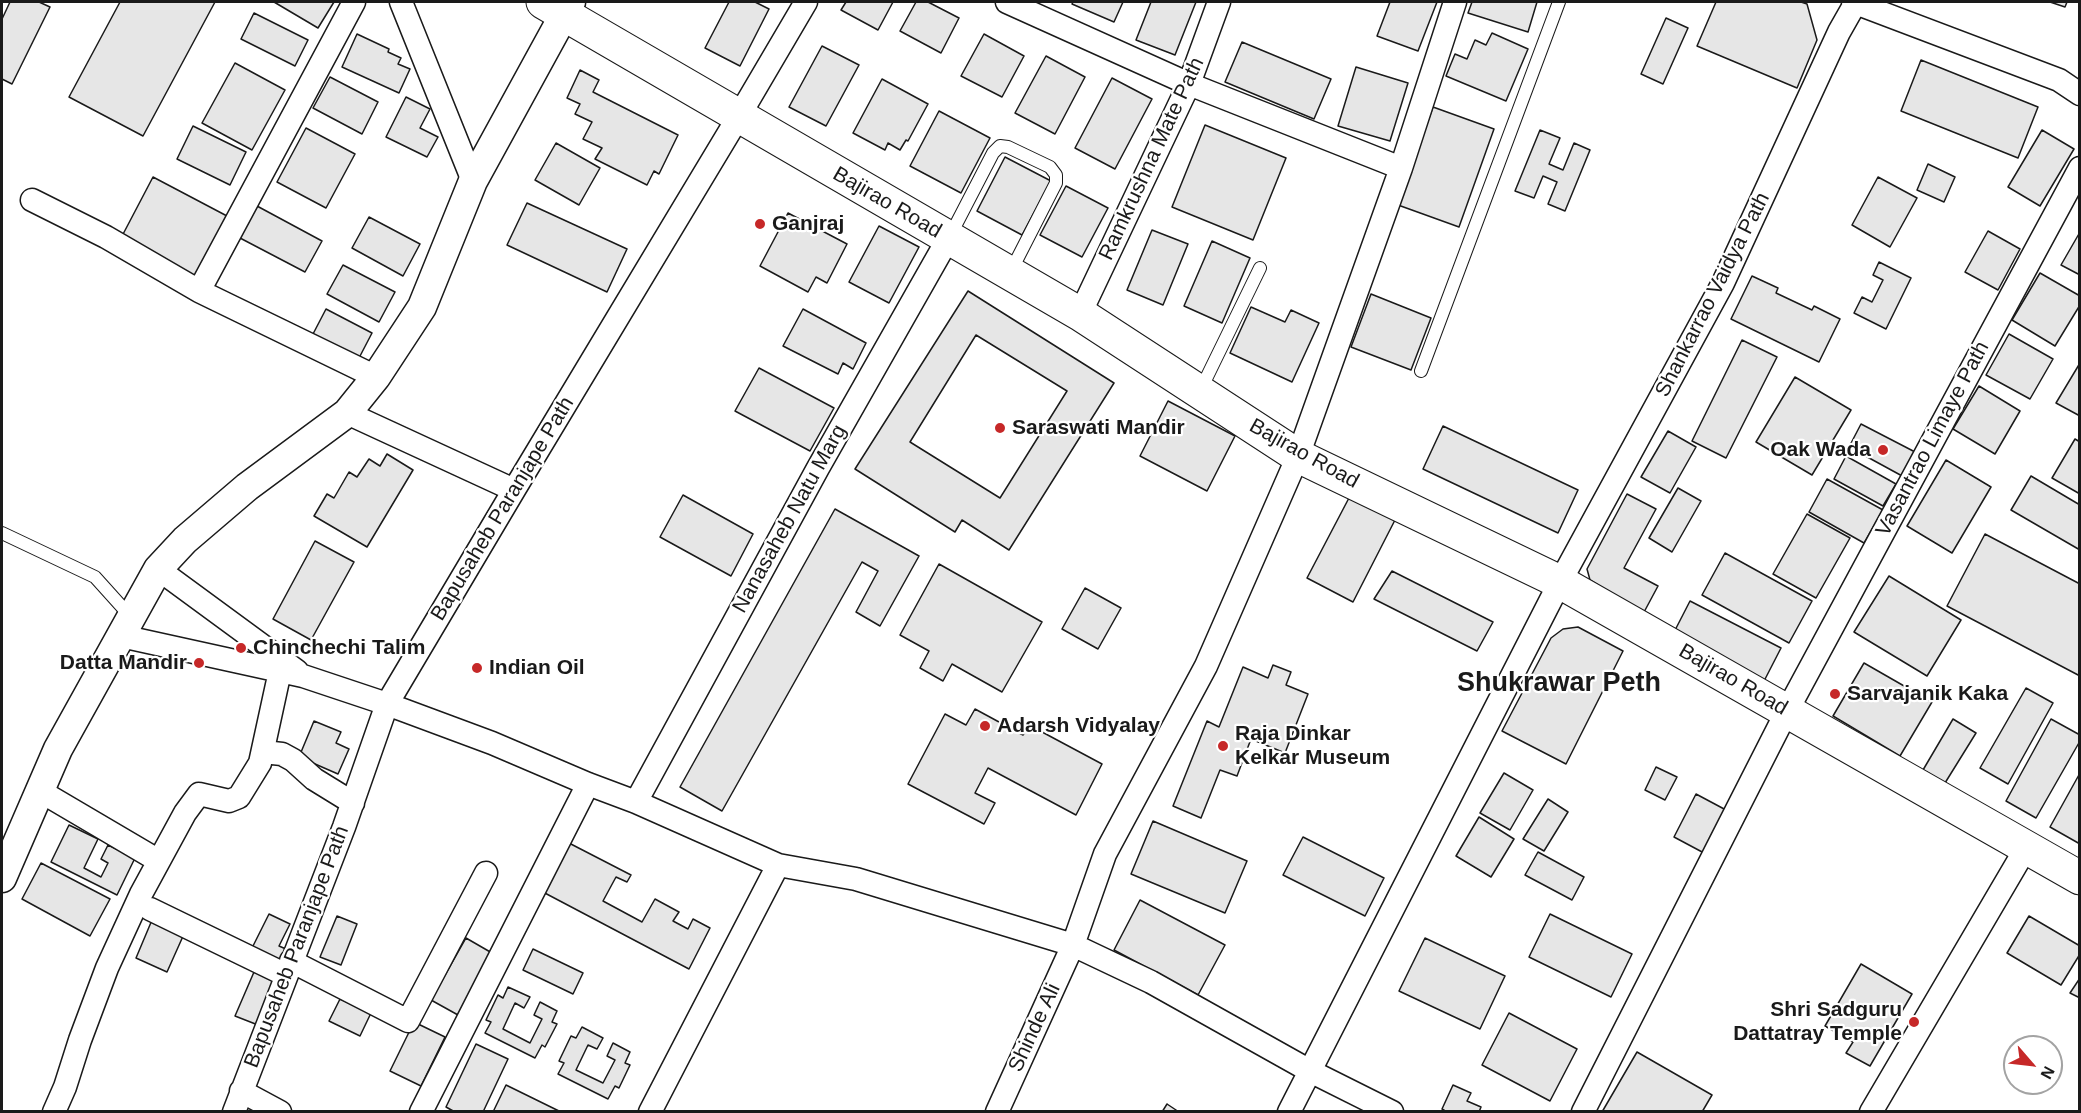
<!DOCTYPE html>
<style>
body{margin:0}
#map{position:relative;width:2081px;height:1113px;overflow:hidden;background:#fff;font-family:Arial,sans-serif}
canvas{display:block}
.frame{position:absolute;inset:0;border:3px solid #1a1a1a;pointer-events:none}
.north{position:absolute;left:2003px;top:1035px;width:60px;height:60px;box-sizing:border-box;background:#fff;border:2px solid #a3a3a3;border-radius:50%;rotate:118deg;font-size:16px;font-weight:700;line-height:24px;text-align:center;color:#1a1a1a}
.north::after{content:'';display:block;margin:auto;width:21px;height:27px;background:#c62828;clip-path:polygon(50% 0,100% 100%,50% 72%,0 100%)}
</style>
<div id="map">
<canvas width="2081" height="1113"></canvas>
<div class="frame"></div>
<div class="north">N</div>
</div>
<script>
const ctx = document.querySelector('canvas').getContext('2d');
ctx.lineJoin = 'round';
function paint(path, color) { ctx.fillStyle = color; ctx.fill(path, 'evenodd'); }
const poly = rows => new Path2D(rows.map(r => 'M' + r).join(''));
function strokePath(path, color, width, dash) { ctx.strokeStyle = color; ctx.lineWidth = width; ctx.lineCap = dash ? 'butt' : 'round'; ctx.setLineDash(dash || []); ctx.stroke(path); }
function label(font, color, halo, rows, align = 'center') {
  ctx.font = font + ' Arial,sans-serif'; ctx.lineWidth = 4.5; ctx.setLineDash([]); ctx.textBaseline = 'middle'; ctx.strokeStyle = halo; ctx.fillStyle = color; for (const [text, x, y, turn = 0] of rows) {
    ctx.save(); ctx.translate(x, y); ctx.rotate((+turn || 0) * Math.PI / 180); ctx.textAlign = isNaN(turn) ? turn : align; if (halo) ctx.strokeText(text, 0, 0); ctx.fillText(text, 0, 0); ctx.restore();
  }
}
const building = poly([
 [10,2,39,2,50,7,12,84,2,79,2,19,10,2],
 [120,2,215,2,143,136,69,97,120,2],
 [274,2,334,2,318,28,274,2],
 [729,2,755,2,769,9,740,66,705,48,729,2],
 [846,2,893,2,878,30,841,10,846,2],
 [916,2,928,2,959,18,941,53,900,31,916,2],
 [1073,2,1123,2,1114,22,1072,4,1073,2],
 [1151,2,1196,2,1175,55,1136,40,1151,2],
 [1390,2,1437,2,1418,51,1377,36,1390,2],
 [1472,2,1537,2,1528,32,1468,13,1472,2],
 [1716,2,1801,2,1807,4,1817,40,1797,88,1697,46,1716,2],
 [2050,2,2067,2,2065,7,2050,2],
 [254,13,308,40,295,66,241,39,254,13],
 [1666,18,1688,28,1663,84,1641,74,1666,18],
 [1492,33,1528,49,1506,101,1446,76,1455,54,1467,59,1475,40,1486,45,1492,33],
 [357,34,389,49,388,52,401,58,398,64,410,69,399,93,342,67,357,34],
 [984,34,1024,56,1002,97,961,76,984,34],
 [1242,42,1331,79,1314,119,1225,82,1242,42],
 [822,46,859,65,826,126,789,107,822,46],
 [1046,56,1085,77,1055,134,1015,113,1046,56],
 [1921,60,2038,107,2018,158,1901,111,1921,60],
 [235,63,285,90,252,150,202,123,235,63],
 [1356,67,1408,83,1390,141,1338,126,1356,67],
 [580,70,599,80,593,92,678,135,659,174,654,171,647,185,595,159,602,148,583,139,592,122,575,114,580,104,567,98,580,70],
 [330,77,378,102,362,134,313,108,330,77],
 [1112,78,1152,99,1115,169,1075,148,1112,78],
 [882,79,928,104,908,141,906,140,900,150,888,143,885,150,853,133,882,79],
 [406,97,430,109,420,128,438,137,427,157,386,137,406,97],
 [1433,107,1494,129,1459,227,1398,205,1433,107],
 [939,111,990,138,961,193,910,166,939,111],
 [1205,125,1286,158,1253,240,1172,207,1205,125],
 [193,126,246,152,230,185,177,159,193,126],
 [306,128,355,154,326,208,277,182,306,128],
 [1540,130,1560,138,1549,164,1563,170,1574,143,1590,150,1565,211,1548,204,1557,182,1543,176,1534,198,1515,191,1540,130],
 [2042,130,2074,149,2040,206,2008,187,2042,130],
 [556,143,600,168,579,205,535,180,556,143],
 [1005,157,1051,181,1022,235,977,211,1005,157],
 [1928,164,1955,177,1944,202,1917,190,1928,164],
 [153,177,227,216,194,277,121,238,153,177],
 [1878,177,1917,198,1890,247,1852,225,1878,177],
 [1066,186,1108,208,1082,257,1040,235,1066,186],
 [527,203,627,249,607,292,507,245,527,203],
 [257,206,322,241,305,272,240,238,257,206],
 [788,213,847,244,827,283,816,277,808,292,760,266,788,213],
 [369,217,420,244,403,276,352,248,369,217],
 [879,226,919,247,889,303,849,282,879,226],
 [1152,230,1188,244,1163,305,1127,290,1152,230],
 [1988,231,2020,249,1998,290,1965,272,1988,231],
 [2080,232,2080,275,2061,265,2080,232],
 [1212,241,1250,258,1222,323,1184,306,1212,241],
 [1879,262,1911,278,1886,329,1854,313,1862,297,1872,302,1883,280,1873,275,1879,262],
 [343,265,395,292,379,322,327,294,343,265],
 [2040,273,2080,296,2080,305,2055,346,2012,320,2040,273],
 [1752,276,1778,288,1776,293,1812,310,1814,306,1840,319,1819,362,1731,319,1752,276],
 [968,291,1114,383,1009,550,962,520,955,532,855,469,968,291],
 [976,335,1067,391,1000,498,910,442,976,335],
 [1371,294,1431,318,1411,370,1351,347,1371,294],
 [1251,307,1285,322,1291,310,1319,323,1292,382,1230,353,1251,307],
 [326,309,372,333,359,358,313,334,326,309],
 [803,309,866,343,853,369,843,363,838,374,783,346,803,309],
 [2009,334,2053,359,2030,399,1986,375,2009,334],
 [1742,340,1777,357,1726,458,1692,441,1742,340],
 [2080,363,2080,416,2056,403,2080,363],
 [759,368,834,408,810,451,735,411,759,368],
 [1795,377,1851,410,1812,475,1756,442,1795,377],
 [1979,386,2020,411,1995,454,1953,429,1979,386],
 [1168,401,1235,436,1207,491,1140,456,1168,401],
 [1861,424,1917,453,1904,477,1849,447,1861,424],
 [1443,426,1578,490,1558,533,1423,469,1443,426],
 [1668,431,1696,447,1670,493,1641,477,1668,431],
 [2075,439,2080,442,2080,494,2052,478,2075,439],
 [387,454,413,470,367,547,314,516,327,494,334,498,349,472,357,477,369,459,380,466,387,454],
 [1846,456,1896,484,1883,506,1834,479,1846,456],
 [1946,460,1991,487,1952,553,1907,526,1946,460],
 [2031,476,2080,505,2080,550,2011,510,2031,476],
 [1827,479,1883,510,1864,543,1809,512,1827,479],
 [1678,488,1701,501,1672,552,1649,538,1678,488],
 [1627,494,1656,509,1624,568,1658,586,1643,614,1590,580,1587,569,1627,494],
 [683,495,753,534,731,576,660,537,683,495],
 [1350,496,1395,520,1353,602,1307,578,1350,496],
 [835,509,919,556,880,626,856,612,878,571,862,562,722,811,680,787,835,509],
 [1807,514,1850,538,1816,598,1773,574,1807,514],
 [1985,534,2080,584,2080,676,1947,606,1985,534],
 [315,541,354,562,311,640,273,619,315,541],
 [1725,553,1812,601,1789,643,1702,595,1725,553],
 [939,564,1042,622,1002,692,952,664,943,681,920,668,929,651,900,635,939,564],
 [1392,571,1493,622,1477,651,1374,599,1392,571],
 [1889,576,1961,620,1927,676,1854,632,1889,576],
 [1085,588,1121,608,1098,649,1062,629,1085,588],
 [1690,601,1781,648,1762,685,1671,638,1690,601],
 [1578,627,1623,651,1566,764,1502,731,1551,638,1563,629,1578,627],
 [1864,663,1932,702,1900,756,1833,716,1864,663],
 [1273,665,1291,672,1286,685,1308,694,1285,753,1251,739,1237,776,1220,770,1201,818,1173,806,1207,721,1219,727,1243,667,1268,678,1273,665],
 [2026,688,2053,703,2008,784,1980,768,2026,688],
 [975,709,1023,735,1029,725,1102,764,1076,815,988,768,975,793,995,803,984,824,908,784,945,714,966,725,975,709],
 [1953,719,1976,733,1945,783,1923,770,1953,719],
 [2051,719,2080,735,2080,741,2036,818,2006,801,2051,719],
 [314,721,341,732,336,743,349,749,338,774,299,757,314,721],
 [1656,767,1677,777,1665,800,1645,790,1656,767],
 [1504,773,1533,790,1510,830,1480,813,1504,773],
 [2080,773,2080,844,2050,827,2080,773],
 [1696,794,1726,810,1704,853,1674,837,1696,794],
 [1548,799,1568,812,1544,851,1523,839,1548,799],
 [1479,817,1514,839,1491,877,1456,856,1479,817],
 [1153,821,1247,861,1225,913,1131,874,1153,821],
 [69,825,98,839,84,868,101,877,108,863,101,859,108,845,135,858,117,895,51,862,69,825],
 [1303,837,1384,878,1365,916,1283,875,1303,837],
 [567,842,631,875,627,882,616,877,603,901,642,922,655,899,679,912,673,921,688,929,693,919,710,928,689,969,541,891,567,842],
 [1538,852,1584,877,1572,900,1525,875,1538,852],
 [41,863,110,899,90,936,22,899,41,863],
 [1140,900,1225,945,1198,995,1114,950,1140,900],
 [269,914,290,924,279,946,286,949,280,962,252,948,269,914],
 [1550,914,1632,954,1611,997,1529,957,1550,914],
 [337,916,357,924,341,965,320,957,337,916],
 [2029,916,2080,946,2080,954,2061,985,2007,953,2029,916],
 [152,920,184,934,167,972,136,958,152,920],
 [466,938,492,953,458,1015,431,1000,466,938],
 [1425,938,1505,976,1480,1029,1399,991,1425,938],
 [533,949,583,973,573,994,523,970,533,949],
 [1861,964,1912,994,1870,1066,1846,1053,1853,1042,1825,1026,1861,964],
 [254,972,276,981,258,1025,235,1016,254,972],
 [2080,978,2080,998,2070,993,2080,978],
 [508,987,530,997,524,1008,515,1003,503,1029,530,1043,542,1019,534,1015,540,1002,557,1011,552,1022,557,1024,545,1047,542,1045,535,1058,485,1033,491,1022,486,1020,498,995,503,998,508,987],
 [340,999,371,1013,360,1036,329,1021,340,999],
 [1509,1013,1577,1049,1550,1101,1482,1065,1509,1013],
 [414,1022,445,1037,421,1086,390,1071,414,1022],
 [582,1027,603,1038,597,1049,588,1045,576,1070,603,1083,615,1060,607,1056,613,1043,630,1052,625,1063,630,1065,619,1088,615,1086,608,1099,558,1074,564,1063,559,1061,571,1036,576,1038,582,1027],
 [476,1044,508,1059,483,1112,455,1112,446,1107,476,1044],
 [1637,1052,1712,1095,1702,1112,1602,1112,1637,1052],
 [506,1085,561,1112,493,1112,506,1085],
 [1453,1085,1471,1093,1467,1101,1481,1107,1479,1112,1447,1112,1442,1109,1453,1085],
 [1167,1104,1179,1112,1162,1112,1167,1104]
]);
paint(building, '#e6e6e6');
strokePath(building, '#1a1a1a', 1.5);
const service = poly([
 [950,236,993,153,1000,146,1008,147,1050,167,1056,175,1056,183,1010,273],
 [1421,371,1559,2],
 [1200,391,1260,268],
 [2,533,95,577,131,617]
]);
const minor = poly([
 [401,2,473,181],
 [1007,2,1189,84,1401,168],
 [1853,2,2059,80,2080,94],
 [32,200,106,237,199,291,376,377],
 [199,291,354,2],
 [1080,314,1189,84,1219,2],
 [347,413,514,490],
 [158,569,297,671],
 [121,636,303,676,387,704,492,743,588,784,636,802,778,865,856,879,1073,945,1151,982,1310,1071,1392,1112],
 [263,752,282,754,293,760,314,779,353,803],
 [40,791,159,861],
 [636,802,818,468,948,239],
 [150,909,286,975],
 [291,961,408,1021,486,873],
 [241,1091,280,1112],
 [54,1112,65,1087,80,1040,107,968,141,894,185,813,199,794,229,801,239,797,260,763,280,671],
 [234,1112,344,827,387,704,514,490,739,116,806,2],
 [421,1112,588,784],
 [650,1112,778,865],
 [997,1112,1073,945,1105,854,1206,666,1298,456,1401,168,1455,2],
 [1289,1112,1560,582,1723,283,1839,32,1856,2],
 [1583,1112,1787,711,2080,168],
 [1871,1112,2026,848]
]);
const tertiary = poly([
 [2,878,58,749,158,569,185,540,247,487,347,413,376,377,422,307,473,181,571,2]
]);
const trunk = poly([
 [543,2,1080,314,1298,456,1560,582,2080,878]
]);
strokePath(service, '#1a1a1a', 14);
strokePath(minor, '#1a1a1a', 25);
strokePath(tertiary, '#1a1a1a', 31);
strokePath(trunk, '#1a1a1a', 35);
strokePath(service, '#fff', 12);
strokePath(minor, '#fff', 22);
strokePath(tertiary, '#fff', 28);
strokePath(trunk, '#fff', 33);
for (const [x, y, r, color] of [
 [760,224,6,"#c62828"],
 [1000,428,6,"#c62828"],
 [1883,450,6,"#c62828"],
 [241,648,6,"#c62828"],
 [199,663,6,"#c62828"],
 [477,668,6,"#c62828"],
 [1835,694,6,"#c62828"],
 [985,726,6,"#c62828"],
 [1223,746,6,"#c62828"],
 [1914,1022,6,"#c62828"]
]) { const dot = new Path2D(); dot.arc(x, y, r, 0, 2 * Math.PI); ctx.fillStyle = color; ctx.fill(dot); strokePath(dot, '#fff', 2); }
label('21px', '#1a1a1a', '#fff', [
 ["Ramkrushna Mate Path",1152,159,-65],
 ["Bajirao Road",887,203,30],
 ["Shankarrao Vaidya Path",1713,295,-63],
 ["Vasantrao Limaye Path",1933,439,-62],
 ["Bajirao Road",1304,454,29],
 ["Bapusaheb Paranjape Path",503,509,-59],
 ["Nanasaheb Natu Marg",790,519,-61],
 ["Bajirao Road",1733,680,30],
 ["Bapusaheb Paranjape Path",297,947,-69],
 ["Shinde Ali",1035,1028,-65]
]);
label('bold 21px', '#1a1a1a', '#fff', [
 ["Ganjraj",772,224],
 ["Saraswati Mandir",1012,428],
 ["Oak Wada",1871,450,"right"],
 ["Chinchechi Talim",253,648],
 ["Datta Mandir",187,663,"right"],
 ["Indian Oil",489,668],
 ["Sarvajanik Kaka",1847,694],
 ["Adarsh Vidyalay",997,726],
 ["Raja Dinkar",1235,734],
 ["Kelkar Museum",1235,758],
 ["Shri Sadguru",1902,1010,"right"],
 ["Dattatray Temple",1902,1034,"right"]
], 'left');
label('bold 27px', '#1a1a1a', '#fff', [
 ["Shukrawar Peth",1559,684]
]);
</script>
